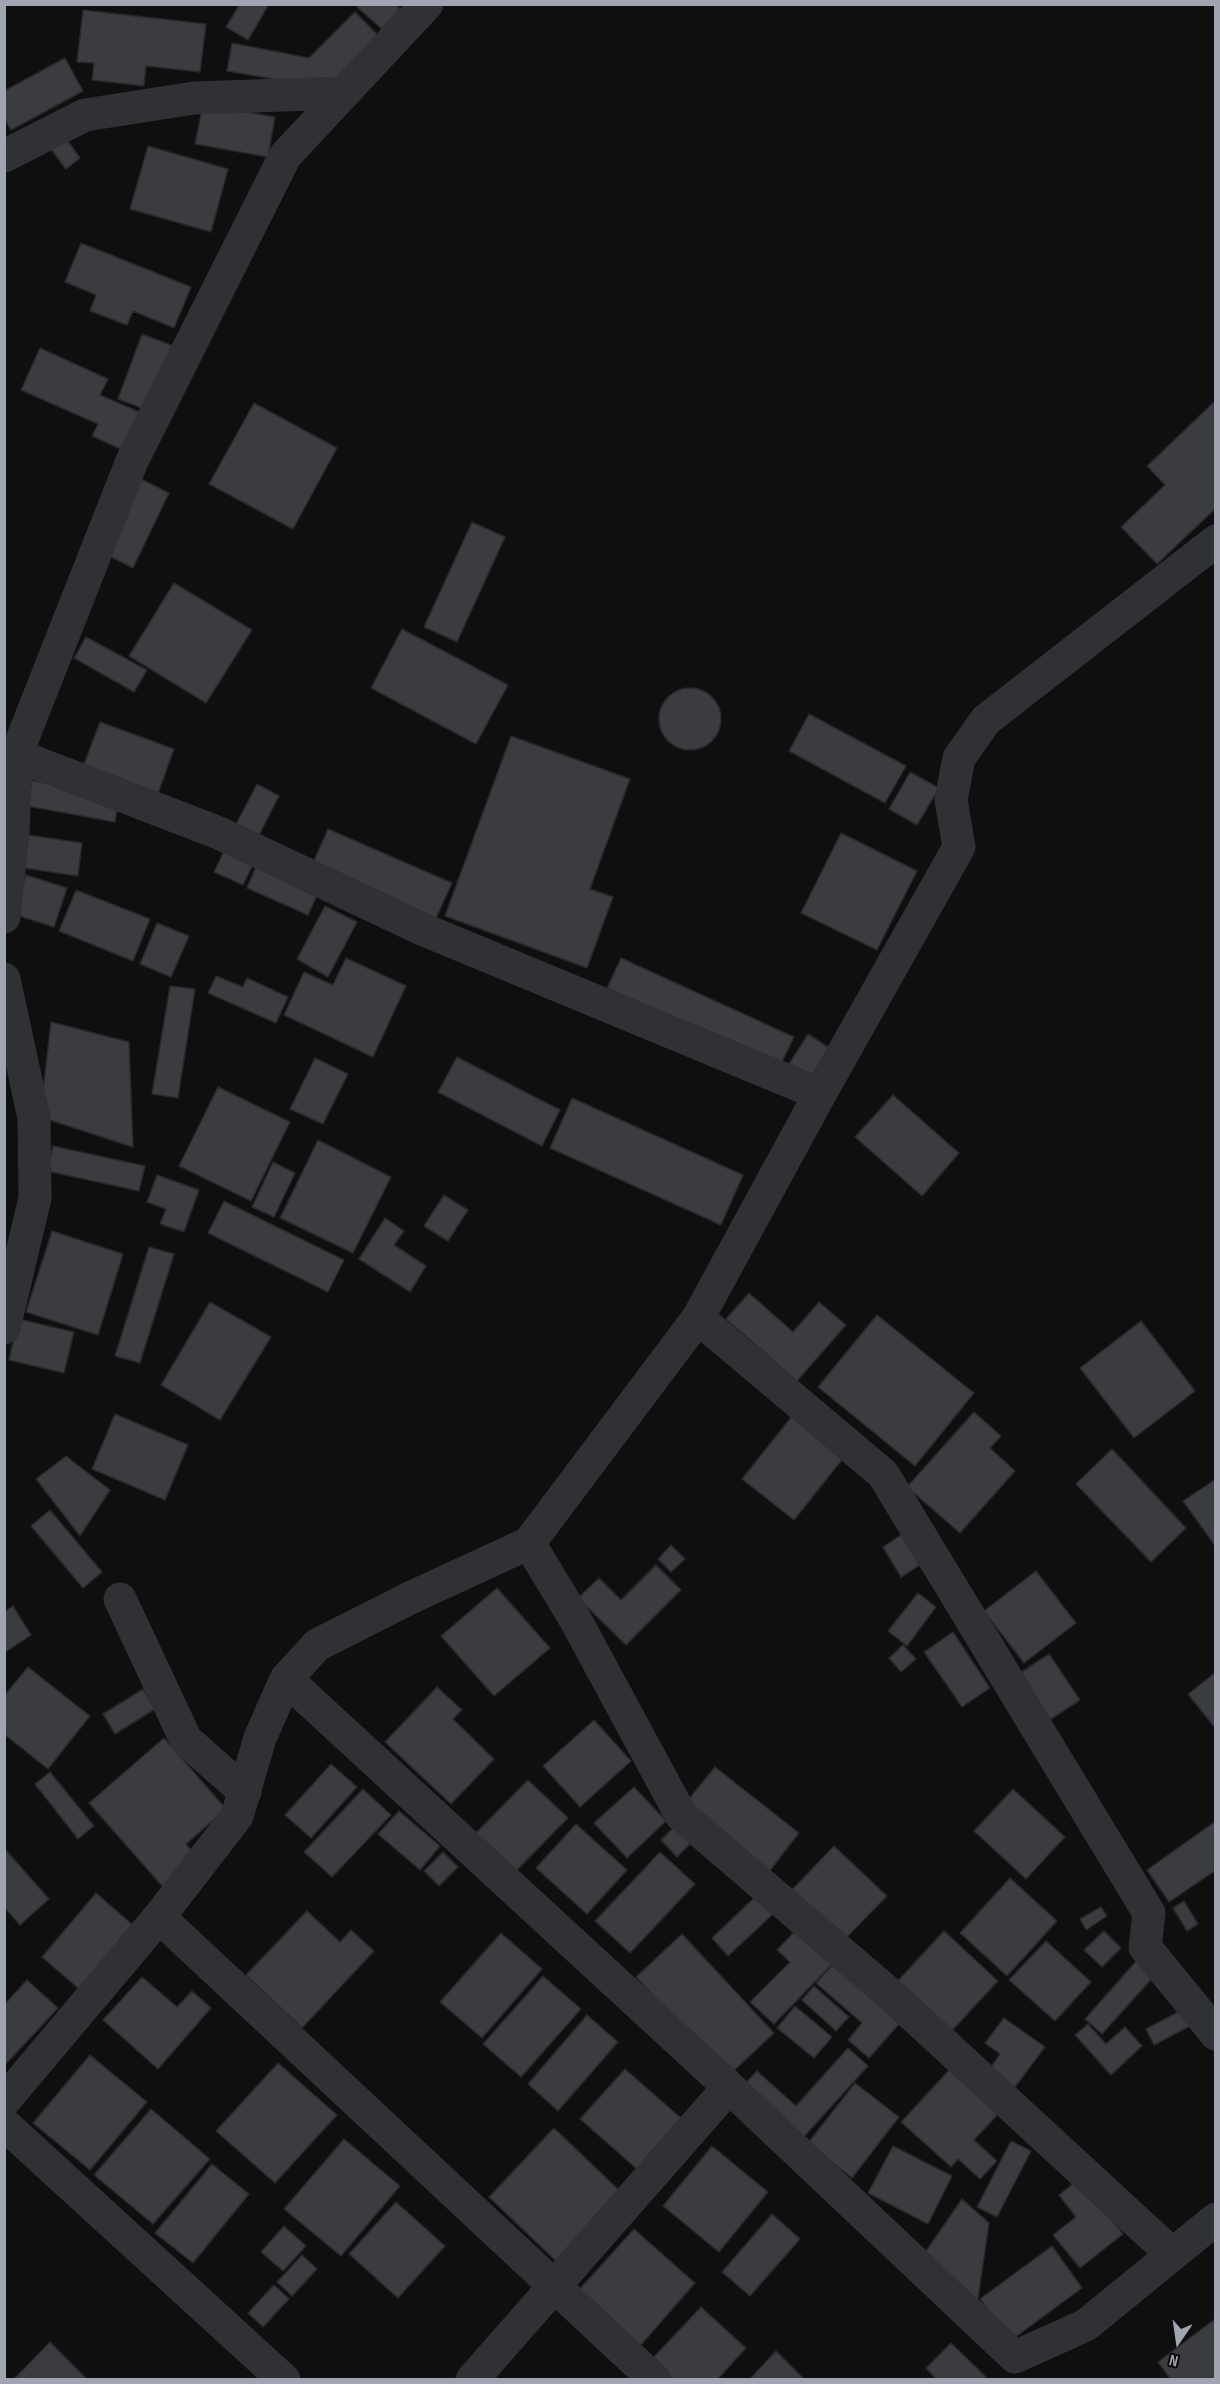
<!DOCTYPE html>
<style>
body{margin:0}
#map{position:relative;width:1220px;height:2384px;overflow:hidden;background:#0f0f10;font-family:"Sofia Sans Condensed",sans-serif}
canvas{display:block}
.frame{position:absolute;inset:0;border:6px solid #a0a5b1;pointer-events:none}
.north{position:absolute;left:1148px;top:2312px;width:60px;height:60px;-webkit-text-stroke:4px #0a0a0b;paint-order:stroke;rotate:193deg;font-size:16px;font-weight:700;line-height:24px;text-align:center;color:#a0a5b1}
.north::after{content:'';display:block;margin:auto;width:21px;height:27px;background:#a0a5b1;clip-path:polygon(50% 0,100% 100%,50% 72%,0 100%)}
</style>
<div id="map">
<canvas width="1220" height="2384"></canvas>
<div class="frame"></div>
<div class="north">N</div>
</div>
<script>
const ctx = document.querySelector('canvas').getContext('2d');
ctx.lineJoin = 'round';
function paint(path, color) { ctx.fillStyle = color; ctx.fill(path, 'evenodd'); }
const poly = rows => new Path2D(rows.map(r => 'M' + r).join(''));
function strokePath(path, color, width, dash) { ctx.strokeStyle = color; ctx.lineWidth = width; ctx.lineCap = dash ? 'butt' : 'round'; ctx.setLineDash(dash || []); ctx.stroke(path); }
const building = poly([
 [240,4,269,4,248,40,226,27,240,4],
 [360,4,395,4,400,9,382,29,357,7,360,4],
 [83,10,206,24,200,72,146,66,144,86,92,80,94,63,77,62,83,10],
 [355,12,379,36,326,88,227,71,232,43,309,58,355,12],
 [65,58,83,91,11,130,4,118,4,91,65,58],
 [203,104,275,117,268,157,195,144,203,104],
 [65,137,80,158,66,169,50,148,65,137],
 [148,146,228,169,211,232,130,209,148,146],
 [81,243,191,287,174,328,133,311,127,325,90,311,96,295,65,282,81,243],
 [142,334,176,347,152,412,118,399,142,334],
 [40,348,108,379,100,395,144,414,127,452,92,436,98,424,21,390,40,348],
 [254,403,337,448,293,529,209,484,254,403],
 [1213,403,1216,405,1216,508,1157,564,1121,527,1165,485,1147,466,1213,403],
 [139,478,169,493,133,568,103,553,139,478],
 [472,522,505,537,457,642,424,627,472,522],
 [174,583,252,630,206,703,129,656,174,583],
 [402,629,508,685,476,744,371,688,402,629],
 [86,637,147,670,134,692,74,658,86,637],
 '659 719a31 31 0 1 1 62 0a31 31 0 1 1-62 0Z',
 [809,714,906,766,885,803,789,751,809,714],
 [100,722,174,749,156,799,81,772,100,722],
 [511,736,630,779,590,889,613,897,587,968,445,916,511,736],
 [910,772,939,788,917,825,889,809,910,772],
 [32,780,119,797,115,822,27,806,32,780],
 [257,784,279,796,255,843,232,832,257,784],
 [328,829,452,883,436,918,313,863,328,829],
 [841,833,917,871,877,950,801,913,841,833],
 [21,834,82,843,78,876,17,867,21,834],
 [225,849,254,862,243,885,214,872,225,849],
 [258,862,320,889,308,915,247,888,258,862],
 [26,875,67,888,54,927,13,914,26,875],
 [76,890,150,919,133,961,59,931,76,890],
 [325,906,357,922,328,977,297,959,325,906],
 [157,923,189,936,171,977,140,964,157,923],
 [346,958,406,986,373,1057,284,1015,304,972,333,985,346,958],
 [621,958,794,1037,780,1066,607,988,621,958],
 [216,976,243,987,247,978,288,997,276,1023,208,993,216,976],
 [170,986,195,989,178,1098,152,1094,170,986],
 [51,1022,129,1042,133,1147,40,1117,51,1022],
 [808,1034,831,1049,809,1083,786,1069,808,1034],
 [457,1057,560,1110,542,1146,438,1092,457,1057],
 [315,1058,348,1074,323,1124,290,1109,315,1058],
 [218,1087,290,1122,251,1201,179,1166,218,1087],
 [893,1095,959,1153,922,1196,855,1137,893,1095],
 [572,1098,743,1175,721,1225,550,1148,572,1098],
 [318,1140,391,1177,353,1253,280,1218,318,1140],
 [53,1146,145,1166,139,1191,47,1171,53,1146],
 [273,1162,295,1173,274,1217,252,1207,273,1162],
 [157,1175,199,1190,184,1232,160,1224,166,1209,147,1202,157,1175],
 [444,1195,468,1210,448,1241,424,1226,444,1195],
 [224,1201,344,1260,328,1292,208,1233,224,1201],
 [385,1218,404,1231,394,1245,426,1266,410,1292,359,1259,385,1218],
 [52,1231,123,1254,98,1335,26,1312,52,1231],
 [149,1247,174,1254,140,1363,115,1356,149,1247],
 [749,1293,793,1332,819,1302,846,1325,797,1381,726,1319,749,1293],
 [210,1302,271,1337,220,1420,161,1385,210,1302],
 [877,1315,974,1393,915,1466,818,1387,877,1315],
 [18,1319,74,1332,64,1373,9,1360,18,1319],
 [1141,1321,1195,1391,1134,1438,1080,1368,1141,1321],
 [974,1412,1001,1436,990,1448,1015,1471,960,1533,907,1487,974,1412],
 [115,1414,188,1445,165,1500,92,1469,115,1414],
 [793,1415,845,1456,794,1520,742,1479,793,1415],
 [1112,1449,1186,1528,1151,1562,1076,1484,1112,1449],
 [66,1456,110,1490,80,1536,36,1479,66,1456],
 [1216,1479,1216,1547,1183,1501,1216,1479],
 [50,1510,102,1572,83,1588,31,1526,50,1510],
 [901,1535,920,1565,901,1577,883,1547,901,1535],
 [671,1545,685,1559,671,1572,658,1559,671,1545],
 [656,1565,681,1590,626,1645,578,1598,599,1578,621,1600,656,1565],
 [1036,1571,1076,1623,1024,1663,984,1611,1036,1571],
 [497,1588,550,1648,494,1696,441,1636,497,1588],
 [918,1593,936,1607,907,1646,888,1631,918,1593],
 [13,1606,31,1635,4,1653,4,1612,13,1606],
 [953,1632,990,1688,962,1707,924,1652,953,1632],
 [903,1645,916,1659,901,1672,889,1658,903,1645],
 [1049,1654,1080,1700,1045,1723,1014,1677,1049,1654],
 [28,1667,90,1716,48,1769,4,1734,4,1696,28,1667],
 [1216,1672,1216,1729,1188,1694,1216,1672],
 [437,1687,462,1710,453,1719,494,1759,451,1804,385,1742,437,1687],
 [143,1689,155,1709,115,1734,103,1714,143,1689],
 [594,1720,631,1761,580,1807,543,1766,594,1720],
 [164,1738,226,1809,186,1844,197,1857,163,1887,89,1803,164,1738],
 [331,1764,357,1787,311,1838,285,1815,331,1764],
 [715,1767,799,1833,768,1873,683,1806,715,1767],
 [50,1772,94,1826,78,1839,35,1784,50,1772],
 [528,1780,568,1818,514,1873,474,1835,528,1780],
 [634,1787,666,1821,627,1858,594,1823,634,1787],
 [363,1789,391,1815,332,1877,304,1852,363,1789],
 [1013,1789,1065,1837,1026,1879,974,1831,1013,1789],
 [399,1811,440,1846,420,1870,378,1834,399,1811],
 [1213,1823,1216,1826,1216,1870,1169,1902,1147,1870,1213,1823],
 [576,1824,627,1870,587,1914,536,1868,576,1824],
 [677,1824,693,1841,677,1857,661,1840,677,1824],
 [834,1846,887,1896,839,1945,787,1895,834,1846],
 [4,1848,49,1899,20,1925,4,1907,4,1848],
 [443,1852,458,1867,439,1886,424,1871,443,1852],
 [660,1852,695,1884,630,1953,595,1921,660,1852],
 [1010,1878,1057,1921,1007,1976,960,1933,1010,1878],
 [96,1893,134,1926,79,1989,42,1957,96,1893],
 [756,1896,773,1914,728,1956,712,1938,756,1896],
 [1184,1901,1198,1924,1187,1931,1173,1908,1184,1901],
 [1101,1907,1107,1916,1086,1930,1080,1919,1101,1907],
 [307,1911,340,1942,351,1930,374,1951,302,2028,246,1975,307,1911],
 [797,1929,833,1963,774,2024,750,2002,790,1962,777,1950,797,1929],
 [944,1931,998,1981,946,2037,892,1987,944,1931],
 [1104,1931,1121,1948,1102,1967,1084,1950,1104,1931],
 [501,1933,542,1969,482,2038,440,2002,501,1933],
 [682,1934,774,2033,728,2076,636,1977,682,1934],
 [1046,1941,1091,1982,1055,2021,1009,1980,1046,1941],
 [1138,1959,1155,1975,1102,2034,1085,2019,1138,1959],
 [832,1965,900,2023,869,2058,848,2040,862,2023,816,1983,832,1965],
 [543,1976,581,2009,521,2077,483,2044,543,1976],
 [142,1977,177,2007,192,1991,211,2008,158,2069,103,2020,142,1977],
 [27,1980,58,2008,4,2066,4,2005,27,1980],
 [814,1986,849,2017,836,2031,802,2000,814,1986],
 [795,2006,832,2037,814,2058,777,2028,795,2006],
 [1182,2010,1190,2026,1154,2045,1146,2029,1182,2010],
 [587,2015,618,2042,558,2111,528,2084,587,2015],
 [1004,2018,1045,2047,1012,2091,987,2073,1000,2054,985,2043,1004,2018],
 [1088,2024,1106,2044,1125,2027,1142,2046,1111,2075,1075,2035,1088,2024],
 [848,2048,868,2066,799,2142,740,2089,757,2071,796,2106,848,2048],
 [90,2055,147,2102,90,2170,33,2123,90,2055],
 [278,2063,337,2115,275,2183,216,2131,278,2063],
 [625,2069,682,2119,637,2169,580,2119,625,2069],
 [950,2069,999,2113,974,2140,997,2161,980,2179,958,2159,951,2167,901,2122,950,2069],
 [855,2083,899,2117,852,2178,808,2143,855,2083],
 [151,2109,210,2159,153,2224,94,2175,151,2109],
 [554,2128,622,2193,557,2262,489,2197,554,2128],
 [344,2139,400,2186,341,2256,284,2209,344,2139],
 [1011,2141,1031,2151,997,2217,977,2207,1011,2141],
 [712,2146,768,2192,719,2252,663,2206,712,2146],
 [893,2146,952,2176,928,2224,868,2193,893,2146],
 [212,2164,249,2194,193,2263,155,2233,212,2164],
 [1079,2179,1123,2234,1080,2268,1053,2235,1076,2217,1059,2195,1079,2179],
 [962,2199,989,2223,978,2299,971,2304,922,2257,962,2199],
 [396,2202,445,2246,398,2298,349,2254,396,2202],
 [772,2214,800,2239,750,2296,722,2272,772,2214],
 [284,2226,306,2246,283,2271,261,2252,284,2226],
 [634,2229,695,2283,640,2346,578,2291,634,2229],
 [1052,2246,1082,2288,1010,2341,980,2299,1052,2246],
 [302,2255,317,2269,292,2296,277,2282,302,2255],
 [274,2285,289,2299,263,2327,248,2313,274,2285],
 [701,2307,746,2348,717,2380,674,2380,652,2359,701,2307],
 [1215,2319,1216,2380,1171,2380,1158,2362,1215,2319],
 [50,2342,88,2380,13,2380,50,2342],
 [951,2343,986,2377,983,2380,937,2380,926,2368,951,2343],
 [776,2351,805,2380,749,2380,776,2351]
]);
paint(building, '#3b3c40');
strokePath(building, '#29292c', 1.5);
strokePath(poly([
 [4,156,85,115,194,98,344,93],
 [16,755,219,833,422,929,820,1094],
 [4,917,13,833,16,755,132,461,285,156,427,4],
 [4,979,34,1118,35,1198,4,1328],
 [698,1318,883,1474,1149,1913,1145,1947,1216,2034],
 [529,1543,575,1619,681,1815,891,1995,1172,2254],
 [120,1599,186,1740,245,1792],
 [286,1679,729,2087,1015,2357,1086,2325,1216,2219],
 [159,1917,655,2380],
 [4,2101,159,1917,237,1816,260,1738,286,1679,317,1645,410,1598,529,1543,698,1318,820,1094,959,847,951,800,959,758,986,720,1216,541],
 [4,2124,284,2380],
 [472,2380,729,2087]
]), '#303135', 33);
</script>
